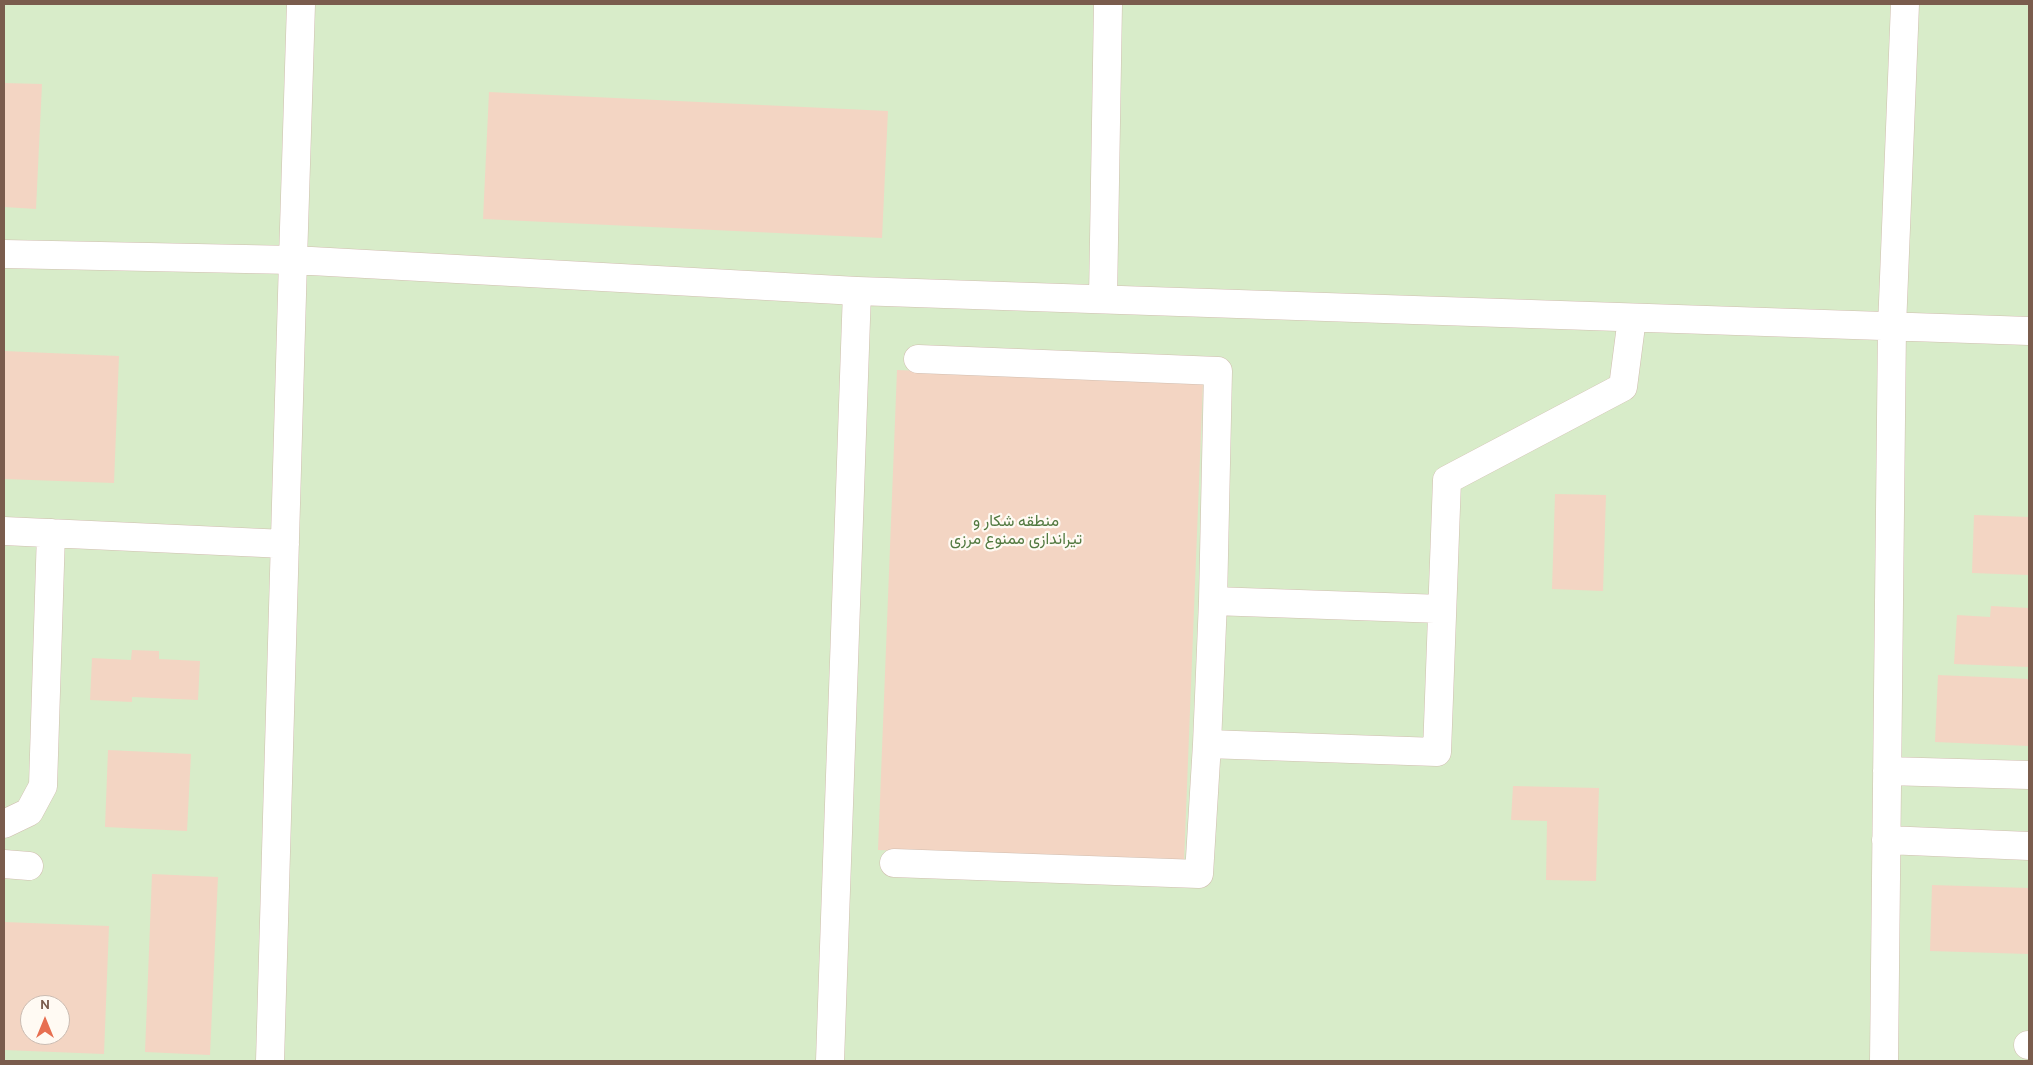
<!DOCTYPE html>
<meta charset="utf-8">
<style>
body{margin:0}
#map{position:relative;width:2033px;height:1065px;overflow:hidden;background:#fdf6ec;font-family:Overpass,sans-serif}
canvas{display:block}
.frame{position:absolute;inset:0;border:5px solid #7a5c4d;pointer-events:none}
.north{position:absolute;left:20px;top:995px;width:50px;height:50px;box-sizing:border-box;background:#fffaf3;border:1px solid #cabbb1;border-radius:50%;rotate:0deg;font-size:14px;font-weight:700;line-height:20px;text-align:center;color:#7a5c4d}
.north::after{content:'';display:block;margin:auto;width:18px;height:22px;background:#e76f51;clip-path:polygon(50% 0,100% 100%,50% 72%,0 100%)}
</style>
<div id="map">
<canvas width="2033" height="1065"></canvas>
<div class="frame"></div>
<div class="north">N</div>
</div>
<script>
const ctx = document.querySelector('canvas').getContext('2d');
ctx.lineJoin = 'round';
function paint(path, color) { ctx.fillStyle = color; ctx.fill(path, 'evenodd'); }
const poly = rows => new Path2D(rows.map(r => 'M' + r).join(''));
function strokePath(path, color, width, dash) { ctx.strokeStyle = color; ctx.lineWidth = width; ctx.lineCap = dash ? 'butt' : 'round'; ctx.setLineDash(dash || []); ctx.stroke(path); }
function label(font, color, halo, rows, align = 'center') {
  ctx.font = font + ' Overpass,Vazirmatn,sans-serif'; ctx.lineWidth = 4.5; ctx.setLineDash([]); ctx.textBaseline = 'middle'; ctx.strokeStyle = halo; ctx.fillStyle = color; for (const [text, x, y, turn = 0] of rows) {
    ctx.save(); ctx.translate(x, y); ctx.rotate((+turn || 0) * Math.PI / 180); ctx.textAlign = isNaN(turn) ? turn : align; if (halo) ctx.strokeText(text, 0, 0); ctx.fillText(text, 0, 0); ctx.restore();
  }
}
paint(poly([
 [4,4,2029,4,2029,1061,4,1061],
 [30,1005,60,1005,60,1035,30,1035]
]), '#d8ecc9');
paint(poly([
 [4,83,42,84,36,209,4,207],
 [489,92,888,111,882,238,483,219],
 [4,351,119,356,114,483,4,479],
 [897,370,1203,382,1184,862,878,850],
 [1555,494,1606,495,1603,591,1552,589],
 [1974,515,2029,517,2029,575,1972,573],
 [1991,606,2029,608,2029,667,1954,664,1957,615,1990,617],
 [132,650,159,651,159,659,200,661,198,700,132,697,132,702,90,700,92,658,131,660],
 [1938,675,2029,679,2029,746,1935,742],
 [108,750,191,754,187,831,105,827],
 [1513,786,1599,788,1596,881,1546,880,1547,821,1511,820],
 [152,874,218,877,210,1055,145,1052],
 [1932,885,2029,888,2029,954,1930,951],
 [4,922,109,926,104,1054,4,1050],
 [30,1005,60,1005,60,1035,30,1035]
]), '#f3d5c3');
const minor = poly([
 [4,254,293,260,301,4],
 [1103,299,1108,4],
 [918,359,1218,371,1213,601],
 [4,531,285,544],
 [1442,609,1213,601,1207,744,1437,752,1447,480,1623,387,1632,318],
 [1887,771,2029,775],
 [4,824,29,812,43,786,51,533],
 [1886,840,2029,846],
 [894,863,1199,874,1207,744],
 [4,864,29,866],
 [2028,1045,2029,1045],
 [270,1061,293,260,857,291,2029,331],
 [830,1061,857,291],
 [1884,1061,1892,327,1905,4]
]);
strokePath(minor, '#d1beb0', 29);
strokePath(minor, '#fff', 28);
label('16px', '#537a41', '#fffaf3', [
 ["منطقه شکار و",1016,523],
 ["تیراندازی ممنوع مرزی",1016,541]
]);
</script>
